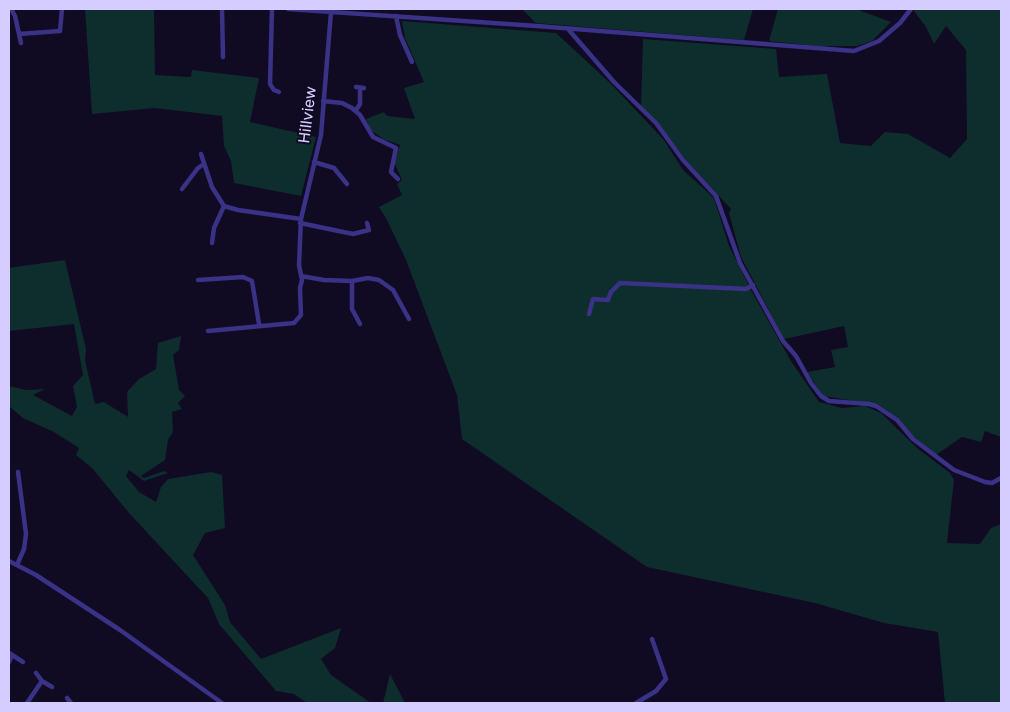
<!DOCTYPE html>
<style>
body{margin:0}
#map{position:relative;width:1010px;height:712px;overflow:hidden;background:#100b23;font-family:Rubik,sans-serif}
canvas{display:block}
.frame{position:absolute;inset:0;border:10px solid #d5cdff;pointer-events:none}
</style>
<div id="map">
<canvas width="1010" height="712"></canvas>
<div class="frame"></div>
</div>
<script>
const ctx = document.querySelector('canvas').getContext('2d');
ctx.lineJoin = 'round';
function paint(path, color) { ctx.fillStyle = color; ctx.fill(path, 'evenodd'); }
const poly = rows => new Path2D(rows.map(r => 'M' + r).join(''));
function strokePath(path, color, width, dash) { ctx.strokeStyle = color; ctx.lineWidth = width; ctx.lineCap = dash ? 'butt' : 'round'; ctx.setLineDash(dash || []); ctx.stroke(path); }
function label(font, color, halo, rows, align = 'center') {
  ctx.font = font + ' Rubik,sans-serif'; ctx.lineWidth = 4; ctx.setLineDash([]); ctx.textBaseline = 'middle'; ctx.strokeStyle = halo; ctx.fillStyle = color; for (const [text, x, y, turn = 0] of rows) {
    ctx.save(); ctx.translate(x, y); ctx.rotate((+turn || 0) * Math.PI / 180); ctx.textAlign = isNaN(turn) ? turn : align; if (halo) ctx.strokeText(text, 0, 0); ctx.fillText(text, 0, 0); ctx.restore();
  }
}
paint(poly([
 [85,9,154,9,155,75,191,77,192,70,259,78,250,122,316,137,301,196,234,183,231,161,224,146,222,116,155,108,92,114],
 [522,9,521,9,753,9,744,40,536,23],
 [778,9,856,9,891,22,872,41,857,46,817,46,769,41],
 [915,9,1001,9,1001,437,985,431,981,442,962,437,936,455,875,404,823,396,807,372,835,367,831,350,848,347,844,326,784,339,741,257,729,213,731,209,686,160,661,127,641,107,643,39,776,49,779,77,827,74,840,143,871,146,885,132,908,134,950,158,967,139,966,50,946,26,934,44,926,27,914,11],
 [402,21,556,33,610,83,664,140,683,170,714,198,729,246,752,292,791,361,819,402,842,408,865,406,881,413,917,448,950,473,954,480,947,543,980,544,991,528,1001,524,1001,703,945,703,938,632,884,623,815,603,647,567,462,439,457,395,406,260,386,218,379,207,402,195,397,184,402,180,394,162,400,145,383,139,370,129,366,119,384,112,387,116,415,119,404,88,424,82,405,38],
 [65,260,86,349,85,360,95,404,104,402,128,417,127,392,139,379,156,369,158,343,181,336,179,350,173,355,179,390,185,396,178,403,182,409,172,412,173,432,168,440,165,460,141,476,144,478,164,471,168,473,144,481,129,470,126,476,139,492,156,502,161,487,168,479,211,472,222,475,225,528,205,533,193,555,225,605,230,622,261,659,341,628,335,648,321,659,331,675,371,703,307,703,294,694,276,691,219,624,208,598,129,513,93,469,76,455,79,448,54,432,23,418,9,406,9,386,26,390,45,389,33,395,72,416,77,407,73,386,83,375,74,324,9,331,9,268],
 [390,674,405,703,383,703]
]), '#0e2d2d');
strokePath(poly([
 [11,9,15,16,21,43],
 [222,9,223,57],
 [272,9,270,84,274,90,279,92],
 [288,9,537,26,854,51,879,41,900,23,911,9],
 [396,16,400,35,412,62],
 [568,29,614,82,656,123,683,160,716,196,740,263,783,341,796,356,811,383,821,396,829,401,869,404,876,406,897,420,913,439,954,470,985,482,992,483,1001,478],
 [19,34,60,31,62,9],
 [356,87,364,88],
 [323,101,342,103,352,108,360,115,373,137,396,148,391,172,398,179],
 [356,110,360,104,360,88],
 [201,154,212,187,224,206,238,210,301,219],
 [314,162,334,168,347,184],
 [182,189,198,168,204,164],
 [300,223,353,234,369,230,367,223],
 [212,243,214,228,224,206],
 [301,276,324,280,352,281,368,278,379,280,393,290,409,319],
 [198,280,243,277,252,281,259,324],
 [352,281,352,309,360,324],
 [589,314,593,299,608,300,611,292,620,283,746,289,753,285],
 [208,331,294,323,301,315,300,288,302,280,299,265,301,219,321,135,331,12],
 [9,561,36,575,120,630,222,703],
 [17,565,24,549,26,534,18,472],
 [9,653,23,662],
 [9,662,12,655],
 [36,673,42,681,52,687],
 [67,698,71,703],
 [27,703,42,681],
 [636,703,656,691,666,679,652,639]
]), '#393286', 4.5);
label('16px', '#d5cdff', '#100b23', [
 ["Hillview",308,115,-83]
]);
</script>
